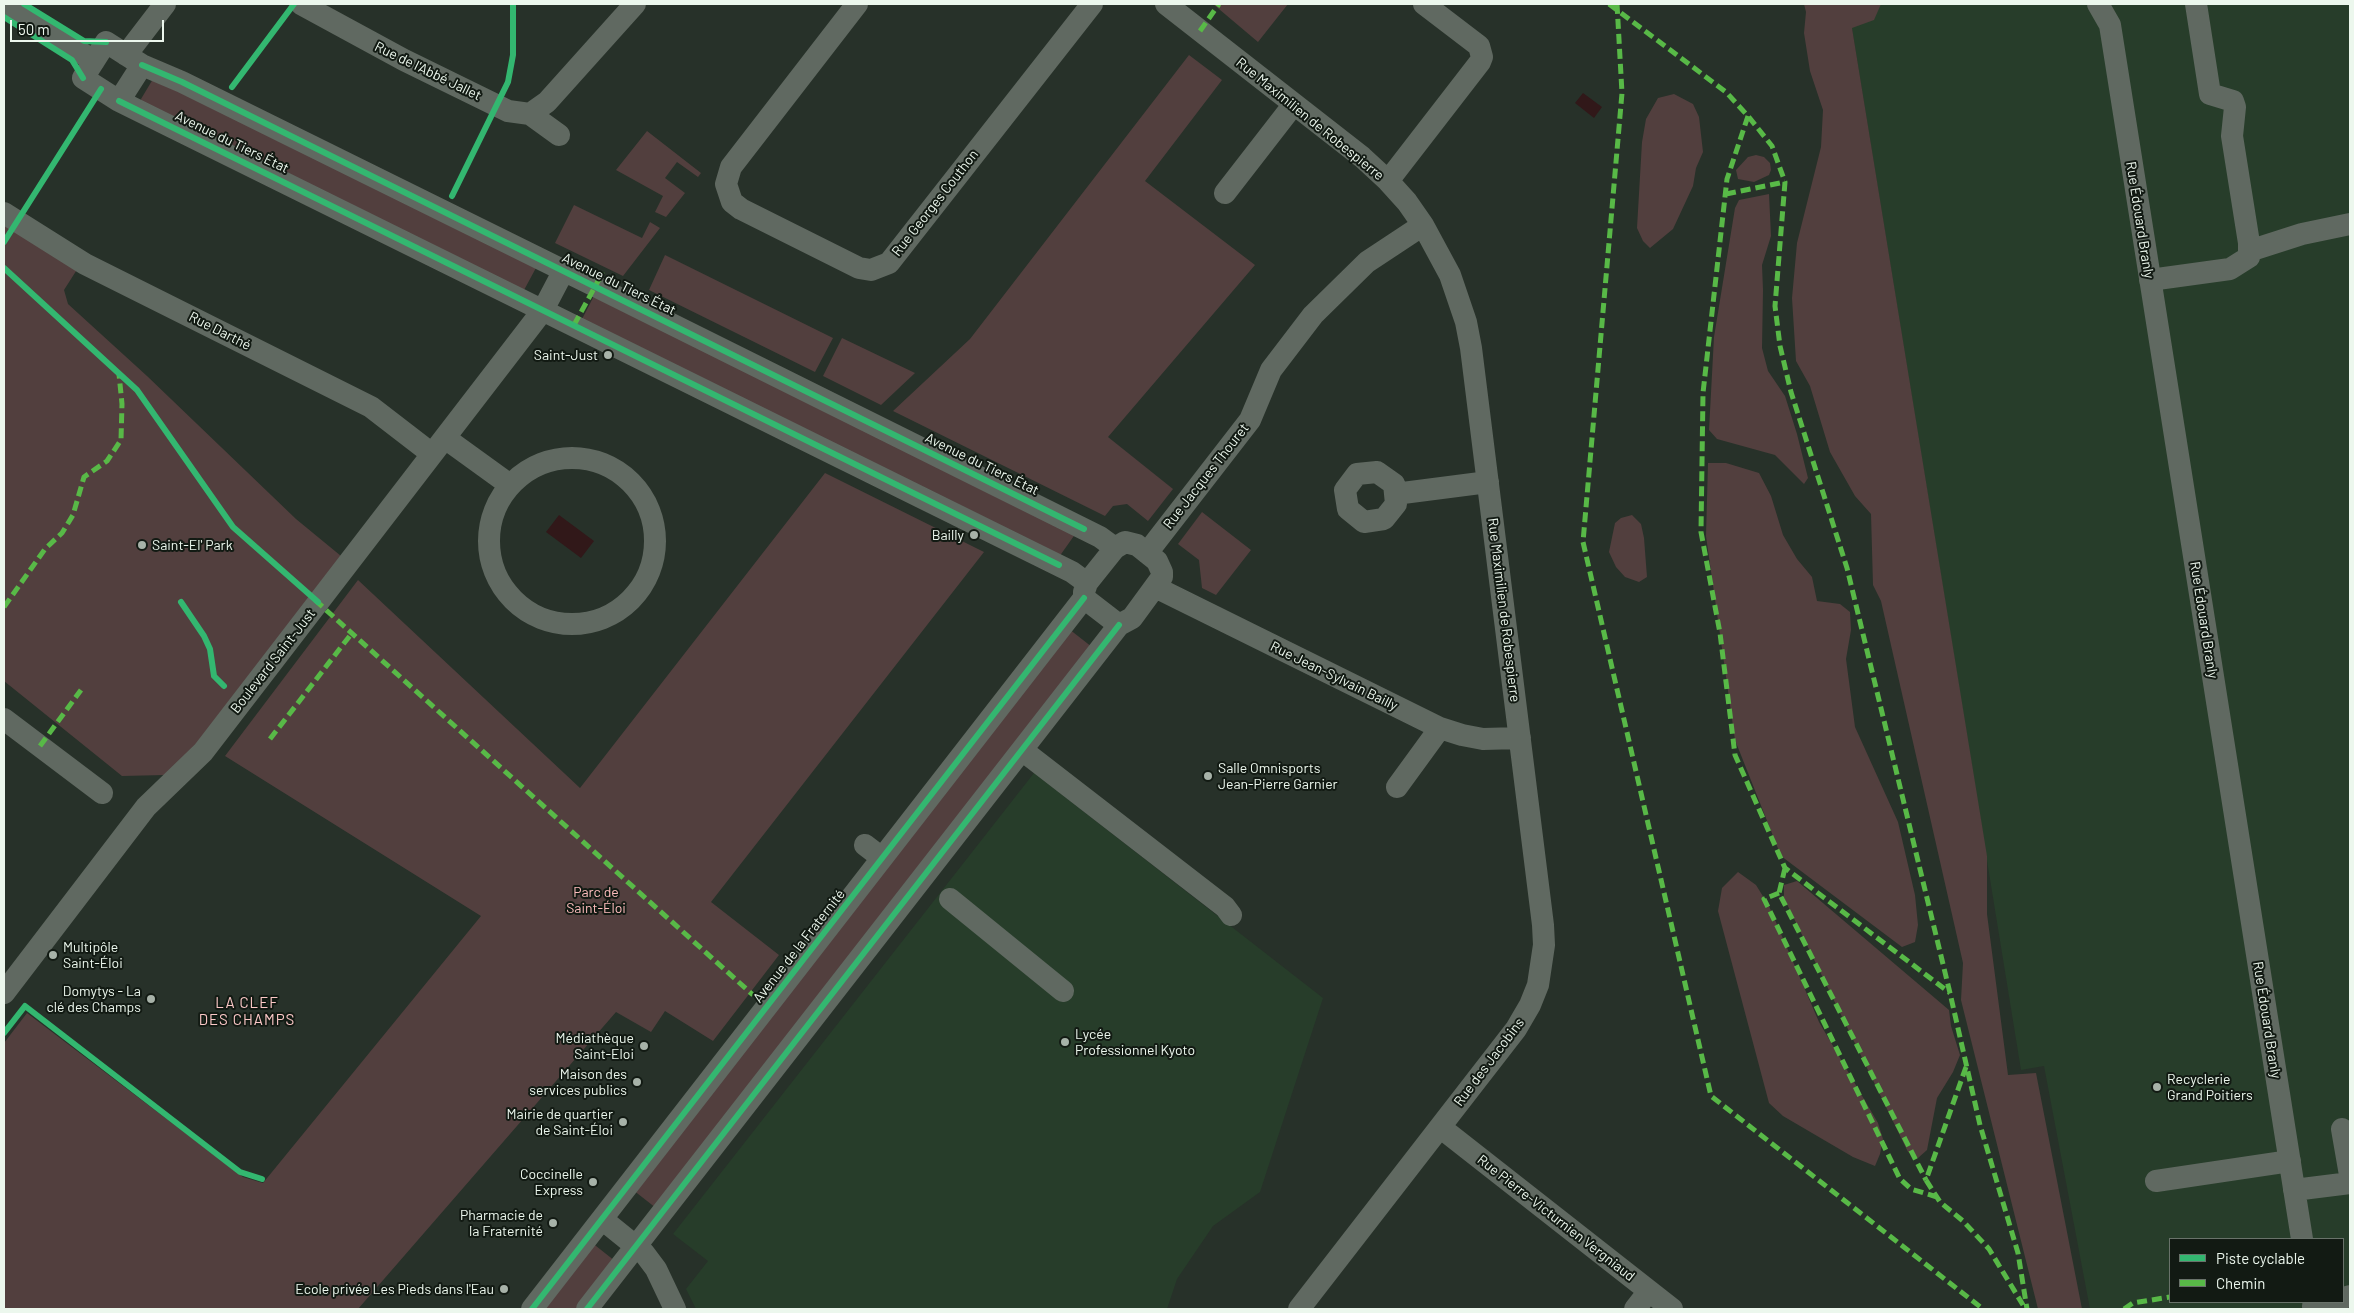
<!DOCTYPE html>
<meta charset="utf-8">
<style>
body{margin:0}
#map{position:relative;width:2354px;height:1313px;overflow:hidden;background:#273129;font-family:Barlow,sans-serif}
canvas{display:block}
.frame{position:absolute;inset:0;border:5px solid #ecf7ed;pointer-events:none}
.legend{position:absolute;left:2169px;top:1238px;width:175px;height:65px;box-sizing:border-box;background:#121a13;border:1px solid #69726a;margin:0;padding:6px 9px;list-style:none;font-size:15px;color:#ecf7ed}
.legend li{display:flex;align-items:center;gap:10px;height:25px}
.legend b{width:25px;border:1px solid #69726a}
.scale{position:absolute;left:10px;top:20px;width:154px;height:22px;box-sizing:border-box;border:2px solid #ecf7ed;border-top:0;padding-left:6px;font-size:15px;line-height:18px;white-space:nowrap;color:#ecf7ed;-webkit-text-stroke:4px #121a13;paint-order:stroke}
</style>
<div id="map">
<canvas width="2354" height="1313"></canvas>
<div class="frame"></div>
<ul class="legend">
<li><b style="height:6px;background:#33b770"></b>Piste cyclable</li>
<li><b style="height:6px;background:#58b947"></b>Chemin</li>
</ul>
<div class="scale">50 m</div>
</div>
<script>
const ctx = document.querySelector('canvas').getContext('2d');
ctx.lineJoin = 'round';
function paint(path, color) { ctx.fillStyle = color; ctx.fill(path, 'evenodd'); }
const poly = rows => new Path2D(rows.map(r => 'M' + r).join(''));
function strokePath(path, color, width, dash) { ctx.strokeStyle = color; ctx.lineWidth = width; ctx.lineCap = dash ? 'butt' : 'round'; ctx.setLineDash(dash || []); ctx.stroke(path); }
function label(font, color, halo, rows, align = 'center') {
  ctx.font = font + ' Barlow,sans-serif'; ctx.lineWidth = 4; ctx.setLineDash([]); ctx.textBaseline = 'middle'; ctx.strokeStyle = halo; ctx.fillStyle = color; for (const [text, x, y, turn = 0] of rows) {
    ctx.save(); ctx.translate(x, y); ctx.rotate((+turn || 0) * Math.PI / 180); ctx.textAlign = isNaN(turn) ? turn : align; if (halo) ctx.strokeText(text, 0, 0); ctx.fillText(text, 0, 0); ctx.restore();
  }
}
paint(poly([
 [1848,4,2350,4,2350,1309,2090,1309,2044,1066,2021,1070],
 [2170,1239,2343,1239,2343,1302,2170,1302],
 [1034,773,1323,998,1260,1192,1213,1226,1177,1279,1167,1309,696,1309,686,1289,708,1261,673,1234]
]), '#273d2a');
paint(poly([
 [1213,4,1288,4,1258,42],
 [1804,4,1881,4,1874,20,1852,28,1987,856,1987,914,2008,1075,2036,1073,2082,1309,2038,1309,1961,1000,1963,963,1881,601,1873,585,1871,514,1855,496,1830,452,1810,386,1796,361,1792,298,1797,243,1821,147,1823,110,1810,71,1804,33,1806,12],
 [1189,55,1222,80,1145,181,1255,265,1108,437,1173,489,1148,521,1127,504,1113,506,1105,516,893,411,970,339],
 [153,79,537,266,523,292,142,104,141,99],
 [1674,94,1693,104,1699,117,1703,152,1696,168,1693,186,1673,229,1650,248,1643,241,1637,228,1642,142,1646,119,1658,98],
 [647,131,701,173,698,177,677,162,665,178,685,193,666,217,655,212,663,196,616,170],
 [1756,155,1764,157,1770,163,1771,170,1769,175,1754,182,1738,179,1736,170,1748,157],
 [1769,194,1771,236,1762,265,1763,290,1762,348,1768,371,1785,396,1797,434,1808,478,1804,484,1775,455,1717,439,1709,430,1714,337,1735,208,1739,200],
 [574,205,642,238,650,222,660,228,623,276,555,243],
 [4,222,78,268,64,290,68,304,147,376,296,519,341,556,199,744,165,775,122,776,4,681],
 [665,255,833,338,815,372,649,290],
 [595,294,1076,533,1059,557,581,321],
 [842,338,915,373,881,405,823,376],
 [1708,463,1726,463,1759,473,1771,496,1783,535,1797,559,1812,577,1817,601,1840,604,1850,612,1851,630,1846,659,1855,727,1898,822,1915,895,1918,925,1915,942,1902,947,1781,856,1735,740,1706,536],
 [825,473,984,552,711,902,779,955,713,1041,665,1011,651,1032,616,1012,358,1309,4,1309,4,1043,27,1013,243,1177,263,1183,481,916,225,756,358,580,580,788],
 [1202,512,1251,550,1216,595,1202,588,1199,560,1178,544],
 [1632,515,1641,524,1644,538,1647,577,1639,582,1625,577,1616,567,1609,552,1615,523,1621,518],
 [1069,629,1092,647,656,1208,633,1190],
 [1738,872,1756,885,1769,906,1819,1022,1878,1123,1883,1139,1880,1154,1875,1166,1853,1157,1783,1116,1769,1103,1718,911,1722,888],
 [1797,881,1949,1010,1951,1026,1960,1055,1953,1072,1937,1098,1927,1150,1918,1158,1908,1152,1784,898,1784,885],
 [591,1242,615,1261,577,1309,539,1309]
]), '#523f3e');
paint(poly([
 [1583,93,1602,107,1594,118,1575,103],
 [559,515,594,541,581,558,546,532]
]), '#311819');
strokePath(poly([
 [4,4,94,61],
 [301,4,404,60,508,111,530,114,547,102,635,4],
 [857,4,731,167,726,184,732,202,741,209,859,268,871,270,889,263,1092,4],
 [1166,4,1362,157,1388,181,1407,202,1423,225,1450,275,1466,322,1471,348,1543,925,1544,945,1538,985,1530,1005,1516,1029,1299,1309],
 [2098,4,2110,25,2302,1239],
 [106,42,142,65,119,101,83,78,106,42],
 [126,55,165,4],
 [142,65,182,82,595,286,1100,537,1115,548],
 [119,101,1072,572,1087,583],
 [530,114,559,135],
 [1388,181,1480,62,1482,57,1479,46,1424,4],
 [1225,193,1294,104],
 [4,213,85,264,371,407,432,454],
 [2249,251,2302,234,2350,224],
 [2150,280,2230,269,2249,257,2249,243,2232,136,2235,107,2233,101,2210,94,2196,4],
 [445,438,510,485],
 '489 541a83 83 0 1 1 166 0a83 83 0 1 1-166 0Z',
 [1377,472,1394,484,1396,504,1384,519,1364,522,1348,509,1345,490,1357,474,1377,472],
 [1395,494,1488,482],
 [1125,542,1137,545,1157,561,1162,572,1162,577,1132,618,1119,625,1084,598,1084,592,1087,583,1115,548,1125,542],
 [1147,553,1250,420,1271,370,1313,315,1367,262,1423,225],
 [1155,587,1440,728,1462,735,1483,739,1520,738],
 [4,719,102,793],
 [1022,750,1225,907,1231,915],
 [1397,787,1440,728],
 [865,845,882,858],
 [950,899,1063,991],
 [4,993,146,807,203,752,543,310,564,270],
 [1440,1127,1672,1309],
 [2342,1129,2350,1175],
 [2156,1181,2290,1161],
 [2294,1190,2350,1183],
 [602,1219,644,1253,656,1269,675,1309],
 [2343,1298,2350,1296],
 [2313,1306,2330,1302],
 [532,1309,1084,598],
 [587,1309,1119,625],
 [1635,1309,1649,1291]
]), '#606961', 22);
strokePath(poly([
 [1609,4,1726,92,1748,116,1772,146,1785,182,1775,306,1780,346,1791,392,1847,568,1950,993,1980,1125,2018,1253,2027,1309],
 [1617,4,1622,93,1583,542,1711,1096,1983,1309],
 [1200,31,1219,4],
 [1748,116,1727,179,1703,393,1701,532,1720,633,1735,755,1785,868,1950,993],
 [1726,194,1785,182],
 [574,325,603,272],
 [315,600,753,995],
 [4,607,45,549,62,533,73,515,84,477,107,461,121,440,122,404,119,374],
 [270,739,352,633],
 [40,746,81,690],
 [1785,868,1779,893,1926,1180],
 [1779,893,1764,899,1900,1179,1911,1189,1937,1197],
 [1966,1067,1926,1180,1940,1202,1963,1221,1989,1249,2023,1305],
 [2124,1309,2133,1303,2170,1297]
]), '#58b947', 5, [10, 5]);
strokePath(poly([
 [24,4,84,41,106,42],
 [4,17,72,60,83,78],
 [142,65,182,82,1084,529],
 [232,87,294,4],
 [119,101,1059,565],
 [452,196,508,82,513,55,513,4],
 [4,242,101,89],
 [4,268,137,390,233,527,318,602],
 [181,602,204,636,210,649,214,676,224,686],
 [4,1033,25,1006,240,1172,262,1179],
 [532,1309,1084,598],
 [587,1309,1119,625]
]), '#33b770', 6);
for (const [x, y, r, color] of [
 [608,355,5,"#a7b2a8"],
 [974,535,5,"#a7b2a8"],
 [142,545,5,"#a7b2a8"],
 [1208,776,5,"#a7b2a8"],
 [53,955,5,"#a7b2a8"],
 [151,999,5,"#a7b2a8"],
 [1065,1042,5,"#a7b2a8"],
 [644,1046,5,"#a7b2a8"],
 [637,1082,5,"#a7b2a8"],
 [2157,1087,5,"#a7b2a8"],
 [623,1122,5,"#a7b2a8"],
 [593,1182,5,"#a7b2a8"],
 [553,1223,5,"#a7b2a8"],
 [504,1289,5,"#a7b2a8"]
]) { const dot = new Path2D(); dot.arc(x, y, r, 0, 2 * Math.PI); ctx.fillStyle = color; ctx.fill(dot); strokePath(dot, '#121a13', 2); }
label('14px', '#ecf7ed', '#121a13', [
 ["Rue de l'Abbé Jallet",428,71,26],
 ["Rue Maximilien de Robespierre",1310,119,39],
 ["Avenue du Tiers État",232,142,26],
 ["Rue Georges Couthon",935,203,-52],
 ["Rue Édouard Branly",2140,220,81],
 ["Avenue du Tiers État",619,284,26],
 ["Rue Darthé",220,331,27],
 ["Avenue du Tiers État",982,464,26],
 ["Rue Jacques Thouret",1206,476,-52],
 ["Rue Maximilien de Robespierre",1504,610,83],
 ["Rue Édouard Branly",2204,620,81],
 ["Boulevard Saint-Just",273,661,-52],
 ["Rue Jean-Sylvain Bailly",1334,676,26],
 ["Avenue de la Fraternité",799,946,-52],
 ["Rue Édouard Branly",2267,1020,81],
 ["Rue des Jacobins",1489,1062,-53],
 ["Rue Pierre-Victurnien Vergniaud",1556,1218,38]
]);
label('14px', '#ecf7ed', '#121a13', [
 ["Saint-Just",598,355],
 ["Bailly",964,535],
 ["Saint-El' Park",152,545,"left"],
 ["Salle Omnisports",1218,768,"left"],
 ["Jean-Pierre Garnier",1218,784,"left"],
 ["Multipôle",63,947,"left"],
 ["Saint-Éloi",63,963,"left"],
 ["Domytys - La",141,991],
 ["clé des Champs",141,1007],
 ["Lycée",1075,1034,"left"],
 ["Professionnel Kyoto",1075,1050,"left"],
 ["Médiathèque",634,1038],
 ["Saint-Eloi",634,1054],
 ["Maison des",627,1074],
 ["services publics",627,1090],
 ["Recyclerie",2167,1079,"left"],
 ["Grand Poitiers",2167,1095,"left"],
 ["Mairie de quartier",613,1114],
 ["de Saint-Éloi",613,1130],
 ["Coccinelle",583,1174],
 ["Express",583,1190],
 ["Pharmacie de",543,1215],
 ["la Fraternité",543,1231],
 ["Ecole privée Les Pieds dans l'Eau",494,1289]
], 'right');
label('14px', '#febdbd', '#121a13', [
 ["Parc de",596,892],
 ["Saint-Éloi",596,908]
]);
ctx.letterSpacing = '1px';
label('15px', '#fcc8c7', '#121a13', [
 ["LA CLEF",247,1003],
 ["DES CHAMPS",247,1020]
]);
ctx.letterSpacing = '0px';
</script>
